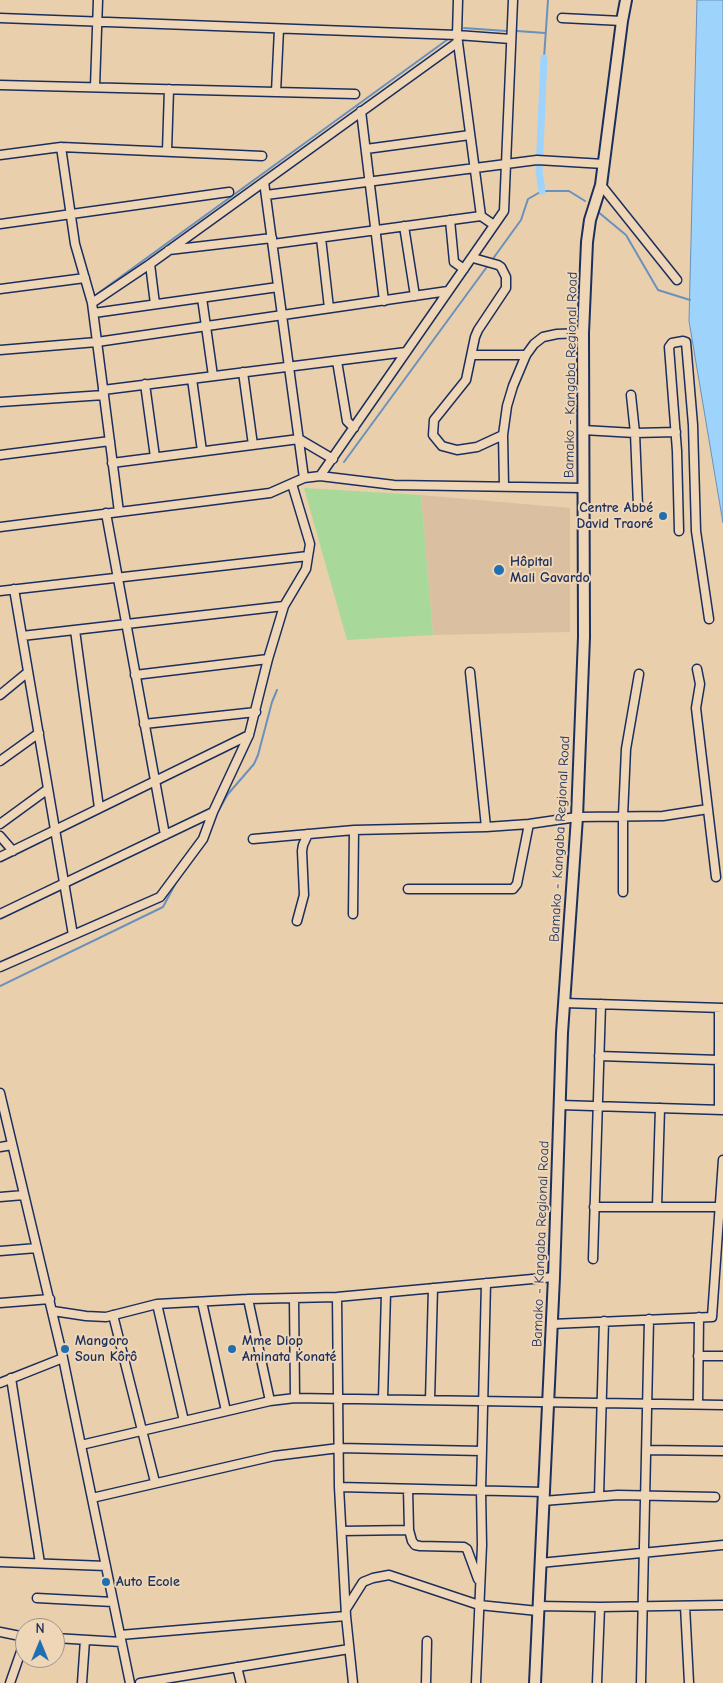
<!DOCTYPE html>
<meta charset="utf-8">
<style>
body{margin:0}
#map{position:relative;width:723px;height:1683px;overflow:hidden;background:#eacfac;font-family:"Comic Neue",sans-serif}
canvas{display:block}
.north{position:absolute;left:15px;top:1618px;width:50px;height:50px;box-sizing:border-box;background:#eed6b6;border:1px solid #9a9393;border-radius:50%;rotate:0deg;font-size:14px;font-weight:700;line-height:20px;text-align:center;color:#1b2f5e}
.north::after{content:'';display:block;margin:auto;width:18px;height:22px;background:#1f6fb2;clip-path:polygon(50% 0,100% 100%,50% 72%,0 100%)}
</style>
<div id="map">
<canvas width="723" height="1683"></canvas>
<div class="north">N</div>
</div>
<script>
const ctx = document.querySelector('canvas').getContext('2d');
ctx.lineJoin = 'round';
function paint(path, color) { ctx.fillStyle = color; ctx.fill(path, 'evenodd'); }
const poly = rows => new Path2D(rows.map(r => 'M' + r).join(''));
function strokePath(path, color, width, dash) { ctx.strokeStyle = color; ctx.lineWidth = width; ctx.lineCap = dash ? 'butt' : 'round'; ctx.setLineDash(dash || []); ctx.stroke(path); }
function label(font, color, halo, rows, align = 'center') {
  ctx.font = font + ' "Comic Neue",sans-serif'; ctx.lineWidth = 4; ctx.setLineDash([]); ctx.textBaseline = 'middle'; ctx.strokeStyle = halo; ctx.fillStyle = color; for (const [text, x, y, turn = 0] of rows) {
    ctx.save(); ctx.translate(x, y); ctx.rotate((+turn || 0) * Math.PI / 180); ctx.textAlign = isNaN(turn) ? turn : align; if (halo) ctx.strokeText(text, 0, 0); ctx.fillText(text, 0, 0); ctx.restore();
  }
}
paint(poly([
 [421,495,570,508,570,632,433,635]
]), '#dac0a1');
paint(poly([
 [304,488,421,495,433,635,347,640]
]), '#a9d99a');
const water = poly([
 [697,0,723,0,723,523,689,321,697,0]
]);
paint(water, '#9ed3fc');
strokePath(water, '#6a91bd', 1);
strokePath(poly([
 [464,28,506,31],
 [517,31,545,33],
 [544,58,548,0],
 [597,211,626,235,658,290,690,300],
 [492,260,521,220,528,199,542,191,569,191,585,201],
 [97,294,451,37],
 [344,462,489,264],
 [216,815,228,794,254,764,258,755,272,702,277,690],
 [0,986,163,907,179,877]
]), '#6a91bd', 2);
strokePath(poly([
 [542,191,539,171,544,58]
]), '#9ed3fc', 7);
const minor = poly([
 [458,0,457,35,481,216],
 [0,18,457,35,511,39],
 [562,18,622,21],
 [0,85,355,94],
 [95,87,98,0],
 [276,92,279,29],
 [361,111,384,301],
 [61,147,75,244,92,303,119,512],
 [366,149,470,135],
 [167,151,169,89],
 [0,155,61,147,262,156],
 [264,182,304,478],
 [601,185,677,280],
 [266,195,537,160,604,164],
 [450,220,454,262,464,269],
 [0,224,229,192],
 [404,226,415,296],
 [321,238,329,308],
 [273,244,481,216,494,225],
 [169,250,272,238],
 [473,258,498,265,501,267,506,277,506,288,478,330,475,337,466,380,434,420,433,435,442,446,457,450,477,447,503,435],
 [150,264,155,304],
 [0,289,85,278],
 [202,298,213,376],
 [92,303,150,264,458,42],
 [94,313,278,287],
 [0,350,97,342,448,291],
 [472,355,526,355],
 [337,361,347,421,354,428],
 [243,372,253,445],
 [192,379,202,451],
 [145,384,155,457],
 [103,390,406,352],
 [631,395,635,433,676,432],
 [0,402,104,395],
 [583,430,635,433,638,506],
 [0,455,110,441],
 [112,463,299,439,333,459],
 [320,476,504,211,513,0],
 [504,486,503,435,507,406,513,386,526,355,534,344,543,337,557,334,583,333],
 [106,513,165,835],
 [0,527,270,493,304,478,320,476,394,485,584,488],
 [679,531,677,451,669,347,672,343,683,341,686,342,693,425,696,531,709,619],
 [14,589,73,935],
 [0,591,308,556],
 [75,630,99,808],
 [22,636,284,606],
 [697,669,700,684,696,708,716,877],
 [470,672,486,827],
 [135,675,268,659],
 [0,695,28,672],
 [144,724,256,712],
 [0,761,39,733],
 [0,824,48,789],
 [0,836,13,851],
 [253,839,354,830,486,827,529,824,577,817,663,816,708,809],
 [0,857,249,735],
 [408,889,513,889,517,884,529,824],
 [623,892,623,816,626,749,639,674],
 [0,914,213,812],
 [353,914,354,830],
 [297,921,304,895,302,851,303,845,308,834],
 [0,967,160,897,203,839,213,812,249,735,268,659,284,606,306,569,310,544,292,484],
 [564,1003,723,1008],
 [599,1056,719,1060],
 [0,1093,63,1358,130,1683],
 [560,1105,723,1110],
 [719,1110,719,1008],
 [0,1147,12,1145],
 [0,1197,24,1195],
 [594,1207,720,1207],
 [657,1207,660,1108],
 [0,1251,37,1248],
 [593,1259,601,1004],
 [337,1297,339,1487,346,1616,353,1683],
 [294,1298,295,1398],
 [248,1299,270,1401],
 [202,1302,226,1411],
 [0,1303,50,1299],
 [157,1304,184,1421],
 [53,1311,86,1316,106,1317,157,1304,248,1299,337,1297,554,1277],
 [113,1315,155,1482],
 [552,1324,712,1317,723,1160],
 [698,1356,723,1356],
 [11,1378,40,1563],
 [0,1383,63,1358],
 [383,1399,386,1293],
 [430,1400,433,1288],
 [698,1404,699,1317],
 [81,1445,270,1401,295,1398,723,1405],
 [646,1450,723,1451],
 [339,1487,544,1492],
 [408,1489,409,1530,412,1541,415,1545,420,1546,464,1547,467,1549,478,1579],
 [599,1496,604,1321],
 [92,1498,274,1456,339,1448,482,1451],
 [543,1501,618,1495,715,1497],
 [342,1531,409,1530],
 [0,1562,106,1566],
 [540,1563,723,1545],
 [37,1598,113,1602],
 [538,1606,600,1607,723,1605],
 [685,1606,689,1683],
 [346,1609,363,1582,373,1578,389,1575,479,1605,538,1611],
 [0,1632,25,1637],
 [120,1635,346,1616],
 [55,1638,121,1642],
 [237,1667,241,1683],
 [10,1683,25,1640],
 [82,1683,85,1640],
 [140,1683,349,1649],
 [426,1683,427,1641],
 [476,1683,482,1545,481,1490,486,1283],
 [597,1683,600,1607],
 [641,1683,649,1319]
]);
const tertiary = poly([
 [535,1683,554,1277,562,1033,577,817,584,637,583,333,587,242,590,220,601,185,622,21,626,0]
]);
strokePath(minor, '#1b2f5e', 11);
strokePath(tertiary, '#1b2f5e', 14);
strokePath(minor, '#eed6b6', 8);
strokePath(tertiary, '#eed6b6', 10);
for (const [x, y, r, color] of [
 [663,516,5,"#1f6fb2"],
 [499,570,6,"#1f6fb2"],
 [65,1349,5,"#1f6fb2"],
 [232,1349,5,"#1f6fb2"],
 [106,1582,5,"#1f6fb2"]
]) { const dot = new Path2D(); dot.arc(x, y, r, 0, 2 * Math.PI); ctx.fillStyle = color; ctx.fill(dot); strokePath(dot, '#eed6b6', 2); }
label('14px', '#1b2f5e', '#eed6b6', [
 ["Bamako - Kangaba Regional Road",571,375,-89],
 ["Bamako - Kangaba Regional Road",560,839,-87],
 ["Bamako - Kangaba Regional Road",541,1244,-88]
]);
label('bold 14px', '#1b2f5e', '#eed6b6', [
 ["Centre Abbé",653,508,"right"],
 ["David Traoré",653,524,"right"],
 ["Hôpital",510,562],
 ["Mali Gavardo",510,578],
 ["Mangoro",75,1341],
 ["Soun Kôrô",75,1357],
 ["Mme Diop",242,1341],
 ["Aminata Konaté",242,1357],
 ["Auto Ecole",116,1582]
], 'left');
</script>
